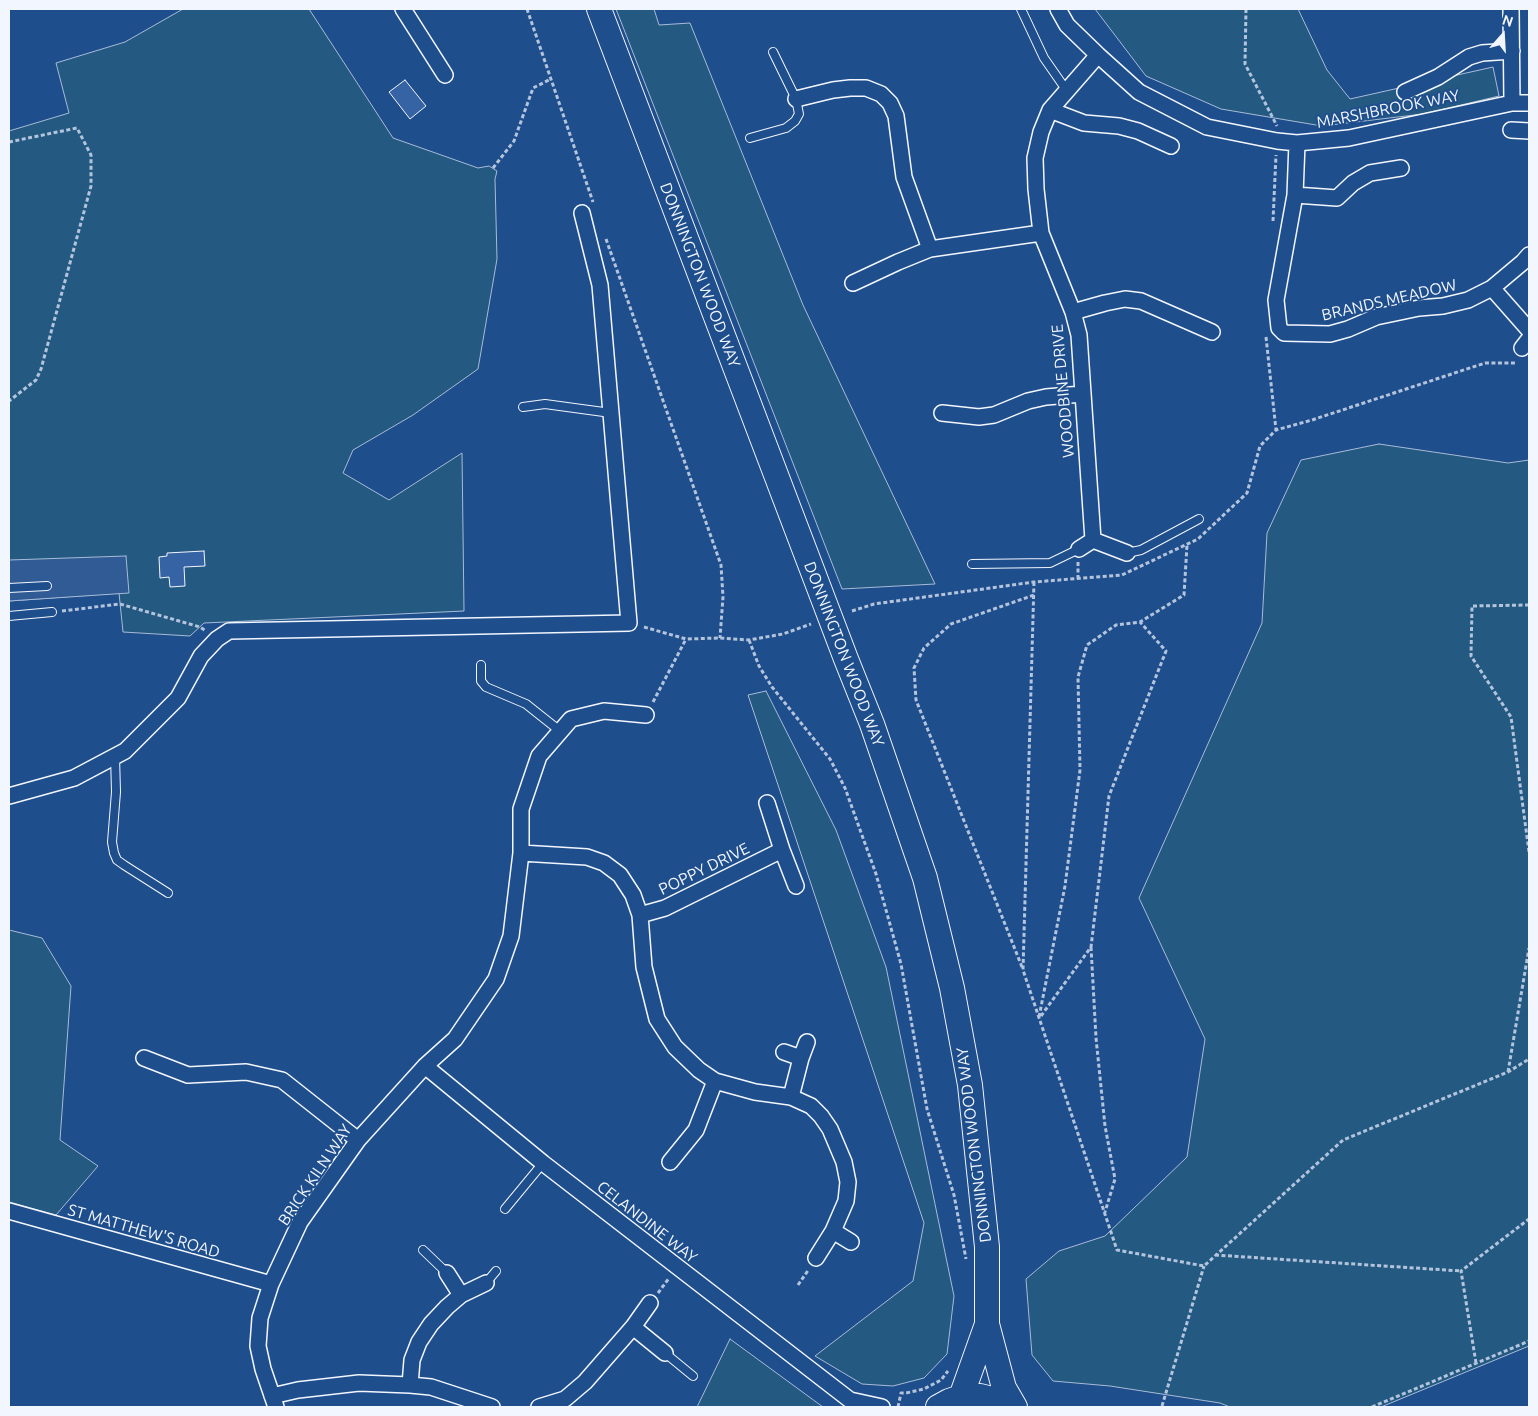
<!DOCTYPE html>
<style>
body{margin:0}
#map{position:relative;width:1538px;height:1416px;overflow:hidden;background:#1f4e8c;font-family:Ubuntu,sans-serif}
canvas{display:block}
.frame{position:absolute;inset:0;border:10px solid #f2f6ff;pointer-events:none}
.north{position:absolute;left:1478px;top:10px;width:50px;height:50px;-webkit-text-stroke:4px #1f4e8c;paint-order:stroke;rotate:19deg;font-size:14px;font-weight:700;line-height:20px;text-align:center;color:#f2f6ff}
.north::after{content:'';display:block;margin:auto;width:18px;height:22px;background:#f2f6ff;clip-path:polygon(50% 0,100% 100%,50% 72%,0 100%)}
</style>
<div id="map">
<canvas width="1538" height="1416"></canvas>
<div class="frame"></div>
<div class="north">N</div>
</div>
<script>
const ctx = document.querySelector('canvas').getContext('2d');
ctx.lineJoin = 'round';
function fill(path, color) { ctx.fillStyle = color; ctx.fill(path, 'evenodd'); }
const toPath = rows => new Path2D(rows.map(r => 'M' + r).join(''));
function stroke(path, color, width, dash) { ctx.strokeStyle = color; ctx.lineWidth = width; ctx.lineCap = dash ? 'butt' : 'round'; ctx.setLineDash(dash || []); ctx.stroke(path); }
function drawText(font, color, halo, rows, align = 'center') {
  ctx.font = font + ' Ubuntu,sans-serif'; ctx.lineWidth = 4; ctx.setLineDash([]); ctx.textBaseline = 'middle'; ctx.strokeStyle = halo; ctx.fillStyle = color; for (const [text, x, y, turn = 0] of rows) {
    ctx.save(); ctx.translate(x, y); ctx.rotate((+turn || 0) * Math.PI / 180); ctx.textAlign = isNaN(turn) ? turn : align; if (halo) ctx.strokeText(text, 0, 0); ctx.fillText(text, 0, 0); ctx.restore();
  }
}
const green = toPath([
 [183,9,309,9,393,138,478,168,489,166,497,171,495,179,497,259,478,369,413,415,353,450,343,473,389,500,462,453,464,611,204,623,190,636,123,632,119,593,9,601,9,131,69,113,56,63,125,42,183,9],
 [616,9,654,9,659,25,690,23,803,305,935,584,842,589,616,9],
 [1095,9,1298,9,1327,70,1350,99,1493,67,1499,96,1423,114,1322,126,1221,109,1146,76,1095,9],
 [1379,444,1508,463,1529,460,1529,1346,1381,1407,1230,1407,1220,1403,1110,1386,1053,1381,1032,1355,1026,1279,1059,1251,1105,1236,1187,1157,1205,1039,1139,898,1262,623,1267,533,1301,460,1379,444],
 [766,691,836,830,886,967,954,1296,947,1354,924,1378,893,1386,862,1384,815,1356,913,1281,924,1223,748,695,766,691],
 [9,930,42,938,71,986,60,1140,98,1166,56,1215,9,1202,9,930],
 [730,1339,823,1407,697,1407,730,1339]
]);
fill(green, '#245a82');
stroke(green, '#a8bbd7', 1);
const parking = toPath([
 [126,556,129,593,9,601,9,560,126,556]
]);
fill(parking, '#305b95');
stroke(parking, '#a8bbd7', 1);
const building = toPath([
 [405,80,426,106,410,119,389,92,405,80],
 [204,551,205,566,184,567,185,586,170,587,169,577,160,578,159,557,167,556,167,553,204,551]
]);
fill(building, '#3563a3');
stroke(building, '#f2f6ff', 1);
const lane = toPath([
 [1021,9,1044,58,1067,91],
 [750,138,786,128,795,121,799,114,796,99,773,52],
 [523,407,545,404,611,413],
 [1127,553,1141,550,1199,519],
 [972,564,1050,563,1079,549],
 [9,588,47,586],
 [9,616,52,612],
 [481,665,481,681,486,687,526,704,560,731],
 [115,756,116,792,112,842,114,853,117,860,124,865,168,893],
 [505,1209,543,1163],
 [423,1250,447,1273],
 [486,1283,496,1271],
 [665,1353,693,1376]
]);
const street = toPath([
 [403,9,445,75],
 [1058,9,1067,25,1098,55,1139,92,1207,127,1277,141,1297,143,1349,138,1512,103,1529,103],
 [1511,9,1512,103],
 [1405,92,1438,77,1469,57,1482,53,1512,51],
 [796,99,833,90,850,88,866,88,881,94,890,103,896,116,904,177,930,249],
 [1050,110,1084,123,1119,126,1138,131,1171,146],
 [1511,130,1529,131],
 [1297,143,1295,195,1276,300,1279,328,1284,333,1330,334,1348,329,1376,317,1419,308,1443,306,1468,300,1492,288,1523,262,1529,255],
 [1295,195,1337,198,1353,183,1370,173,1401,168],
 [853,283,898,262,930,249,1041,233],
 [1492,288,1529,330],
 [1073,312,1105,303,1125,299,1141,301,1212,332],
 [1522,348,1529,339],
 [942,413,979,417,994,415,1028,401,1046,397,1082,394],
 [1093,540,1079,335,1073,312,1041,233,1036,189,1035,158,1041,132,1050,110,1098,55],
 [1079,549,1093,540,1127,553],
 [9,796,74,778,125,751,178,698,201,656,217,639,229,631,629,623,600,285,582,213],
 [782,850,796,886],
 [521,853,587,857,604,863,620,875,633,895,640,915,644,967,657,1019,675,1047,699,1070,715,1081,755,1092,791,1097,811,1106,821,1116,830,1129,844,1162,848,1182,846,1201,833,1231,816,1258],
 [640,915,665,908,782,850,767,803],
 [784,1052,801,1058],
 [144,1058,188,1075,246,1072,282,1080,358,1140],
 [425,1066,543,1163,859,1407],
 [791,1097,801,1058,807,1042],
 [670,1162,696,1130,715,1081],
 [9,1211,271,1284],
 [833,1231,851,1242],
 [447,1273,461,1295],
 [633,1327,665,1353],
 [410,1385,412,1360,419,1342,431,1324,447,1307,461,1295,486,1283],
 [272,1396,298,1390,359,1383,410,1385,431,1387,492,1407],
 [850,1400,882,1407],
 [276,1407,263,1369,258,1346,260,1318,271,1284,300,1222,358,1140,425,1066,455,1039,496,979,511,936,521,853,521,809,539,756,571,719,604,711,646,715],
 [539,1407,565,1399,585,1382,633,1327,650,1303]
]);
const primary = toPath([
 [599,9,846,659,872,724,925,878,952,988,970,1085,987,1247,987,1324,1004,1388,1015,1407],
 [961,1397,987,1324],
 [938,1407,949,1401,961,1397,980,1396,1000,1401,1011,1407]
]);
stroke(lane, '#f2f6ff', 10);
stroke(street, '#f2f6ff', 18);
stroke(primary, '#f2f6ff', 26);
stroke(toPath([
 [527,9,593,202],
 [1246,9,1245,64,1277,126],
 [9,142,77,128,91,155,91,186,41,369,36,380,9,401],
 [493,168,514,141,533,88,551,79],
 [1273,221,1276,155],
 [606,239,721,565,723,597,720,638],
 [1266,337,1276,430],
 [1078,579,1078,562],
 [1034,582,1023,970,1117,1250,1204,1266,1343,1140,1508,1072,1529,1059],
 [1529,605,1472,606,1471,656,1511,717,1529,852],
 [62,611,120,604,200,627,206,631],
 [852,611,874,604,1034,582,1122,575,1198,539,1247,493,1260,446,1276,430,1312,420,1485,363,1516,363],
 [644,627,686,639,720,638,749,640,783,634,811,624],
 [749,640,759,666,772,687,830,759,845,788,876,874,901,964,927,1109,954,1195,966,1259],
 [653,702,686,639],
 [1091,947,1096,1038,1105,1126,1115,1179,1105,1212],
 [1022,967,916,700,914,668,924,648,951,624,1034,595],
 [1041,1016,1091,947,1109,796,1166,651,1140,622],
 [1039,1017,1065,886,1080,770,1078,677,1087,645,1116,625,1140,622,1184,595,1187,545],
 [1508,1072,1529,948],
 [1215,1255,1461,1271],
 [798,1285,809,1269],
 [658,1293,669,1278],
 [1476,1363,1461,1271,1529,1219],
 [1162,1406,1204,1266],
 [898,1407,901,1393,906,1393,924,1389,941,1380,948,1371],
 [1372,1407,1529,1341]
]), '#b3c4dc', 3, [4, 2.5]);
stroke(lane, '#1f4e8c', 8);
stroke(street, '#1f4e8c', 15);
stroke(primary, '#1f4e8c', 24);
drawText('16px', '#f2f6ff', '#1f4e8c', [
 ["MARSHBROOK WAY",1388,109,-11],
 ["DONNINGTON WOOD WAY",700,275,69],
 ["BRANDS MEADOW",1389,300,-13],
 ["WOODBINE DRIVE",1063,391,-95],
 ["DONNINGTON WOOD WAY",844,654,69],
 ["POPPY DRIVE",704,869,-26],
 ["DONNINGTON WOOD WAY",974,1145,-97],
 ["BRICK KILN WAY",315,1175,-56],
 ["CELANDINE WAY",647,1222,38],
 ["ST MATTHEW'S ROAD",144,1231,16]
]);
</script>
